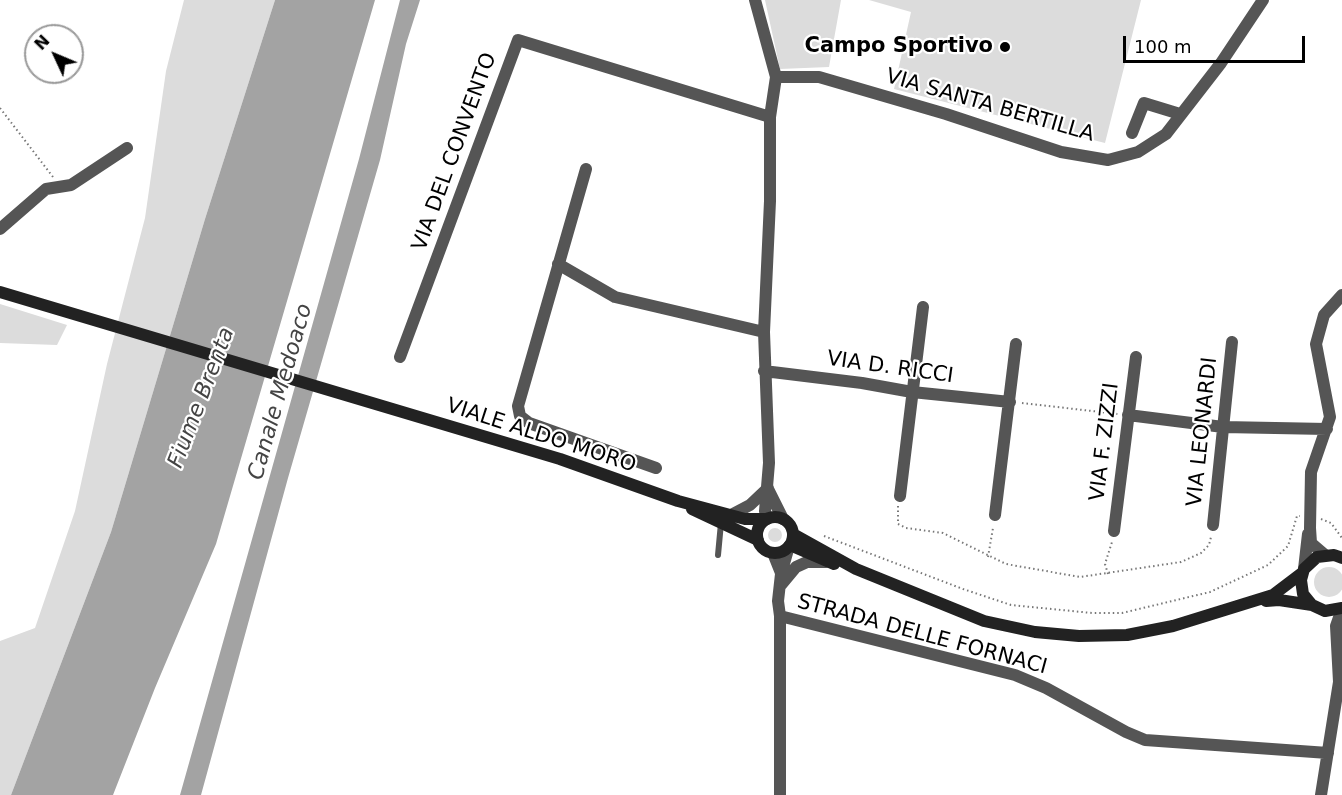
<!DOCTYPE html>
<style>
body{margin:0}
#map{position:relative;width:1342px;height:795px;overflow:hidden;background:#fff;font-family:"DejaVu Sans",sans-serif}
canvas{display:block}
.north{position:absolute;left:24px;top:24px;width:60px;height:60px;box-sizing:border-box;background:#fff;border:2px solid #999;border-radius:50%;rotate:314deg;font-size:16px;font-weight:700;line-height:24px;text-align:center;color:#000}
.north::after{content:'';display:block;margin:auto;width:21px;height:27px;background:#000;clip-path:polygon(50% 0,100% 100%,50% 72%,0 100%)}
.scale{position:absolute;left:1123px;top:36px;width:182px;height:27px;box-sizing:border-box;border:3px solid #000;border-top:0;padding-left:8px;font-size:18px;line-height:21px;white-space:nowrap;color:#000;-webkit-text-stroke:4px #fff;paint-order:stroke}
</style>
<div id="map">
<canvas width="1342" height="795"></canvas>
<div class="north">N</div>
<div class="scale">100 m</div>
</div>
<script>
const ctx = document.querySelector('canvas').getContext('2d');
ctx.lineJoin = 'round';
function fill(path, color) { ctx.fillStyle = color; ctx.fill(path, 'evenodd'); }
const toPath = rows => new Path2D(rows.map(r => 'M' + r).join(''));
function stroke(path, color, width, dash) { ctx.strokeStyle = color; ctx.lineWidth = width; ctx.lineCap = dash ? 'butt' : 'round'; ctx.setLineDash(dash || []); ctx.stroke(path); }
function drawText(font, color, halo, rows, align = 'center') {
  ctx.font = font + ' "DejaVu Sans",sans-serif'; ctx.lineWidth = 4.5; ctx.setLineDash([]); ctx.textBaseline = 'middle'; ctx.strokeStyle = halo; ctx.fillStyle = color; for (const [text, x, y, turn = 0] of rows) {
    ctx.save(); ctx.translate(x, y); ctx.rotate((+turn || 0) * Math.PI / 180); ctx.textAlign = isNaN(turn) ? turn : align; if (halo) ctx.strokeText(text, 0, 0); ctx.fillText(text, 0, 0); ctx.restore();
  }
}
fill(toPath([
 [184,0,275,0,205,219,111,532,11,795,0,795,0,641,35,628,75,511,107,364,145,218,166,71],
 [765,0,841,0,829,67,780,69],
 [869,0,1141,0,1105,143,894,89,911,12],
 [0,304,67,325,57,345,0,343],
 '768 535a7 7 0 1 1 14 0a7 7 0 1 1-14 0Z',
 '1314 582a15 15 0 1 1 30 0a15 15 0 1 1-30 0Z'
]), '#dcdcdc');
fill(toPath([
 [275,0,375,0,216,544,155,688,113,795,11,795,111,532,205,219],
 [400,0,420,0,406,44,380,160,288,478,201,795,180,795,359,159]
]), '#a3a3a3');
stroke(toPath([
 [0,108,53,177],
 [1022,403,1118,414],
 [898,506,898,524,906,528,943,533,1006,564,1080,577,1181,562,1201,553,1209,545,1211,537],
 [1321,519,1331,523,1342,538],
 [824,536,963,589,1011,605,1092,613,1122,613,1210,592,1268,565,1288,546,1297,516,1300,516],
 [988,557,993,528],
 [1108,574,1105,564,1112,542]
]), '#777', 2, [1.5, 3]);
stroke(toPath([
 [718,555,721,523]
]), '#555', 6);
stroke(toPath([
 [755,0,776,77,770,117,770,201,764,332,769,463,765,511,767,519],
 [776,77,819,77,946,114,1061,152,1108,160,1138,152,1166,134,1221,63,1263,0],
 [1132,133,1144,103,1180,114],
 [586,169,518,406,520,416,529,423,656,468],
 [0,229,46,189,71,185,127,148],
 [558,264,615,297,764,332],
 [400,357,518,40,770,117],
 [764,371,862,383,912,392,1010,402],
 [1128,415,1223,427,1327,429],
 [768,489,783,519],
 [900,496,923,307],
 [731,515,750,505,768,488],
 [995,515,1016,344],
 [1213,525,1232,342],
 [1114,531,1136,357],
 [773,553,781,573],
 [1325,555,1311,543,1310,528,1311,472,1330,417,1316,344,1324,315,1342,295],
 [1304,569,1308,534],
 [781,585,796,567,807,562,826,562],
 [780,616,1015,675,1046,688,1126,732,1145,740,1328,753],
 [780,795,780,616,778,601,781,574,789,546],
 [1321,795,1339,682,1336,626,1342,609]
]), '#555', 12);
stroke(toPath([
 [0,292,560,459,678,501,745,519,767,519],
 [692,509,758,540],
 '757 535a18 18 0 1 1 36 0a18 18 0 1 1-36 0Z',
 [793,534,856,569,984,621,1035,632,1079,636,1127,635,1173,626,1273,595,1302,573],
 [790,545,834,564],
 [1342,558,1334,555,1317,557,1304,569,1301,580,1303,594,1312,605,1325,611,1342,608],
 [1266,601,1279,600,1312,605]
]), '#222', 12);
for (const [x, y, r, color] of [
 [1005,47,6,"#000"]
]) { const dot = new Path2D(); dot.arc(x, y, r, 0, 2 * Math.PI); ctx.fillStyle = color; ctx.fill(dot); stroke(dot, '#fff', 2); }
drawText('bold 21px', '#000', '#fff', [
 ["Campo Sportivo",993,47]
], 'right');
drawText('21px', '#000', '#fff', [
 ["VIA SANTA BERTILLA",990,106,16],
 ["VIA DEL CONVENTO",455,152,-70],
 ["VIA D. RICCI",890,368,8],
 ["VIA LEONARDI",1203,432,-84],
 ["VIALE ALDO MORO",541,436,18],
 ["VIA F. ZIZZI",1105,442,-83],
 ["STRADA DELLE FORNACI",922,635,15]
]);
drawText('italic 22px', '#444', '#fff', [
 ["Canale Medoaco",281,392,-74],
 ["Fiume Brenta",202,398,-69]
]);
</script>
